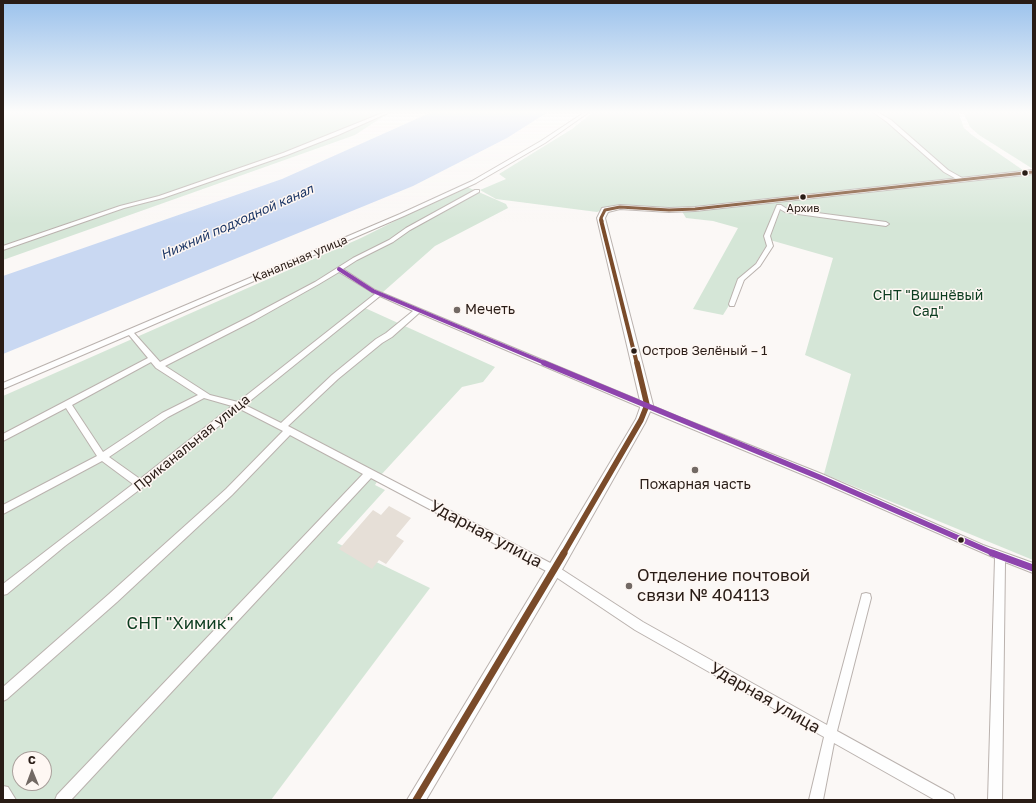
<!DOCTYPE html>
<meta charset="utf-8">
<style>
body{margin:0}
#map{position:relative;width:1036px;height:803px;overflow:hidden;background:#fbf8f6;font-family:"Golos Text",sans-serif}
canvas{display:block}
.frame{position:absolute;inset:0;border:4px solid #291c16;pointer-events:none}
.north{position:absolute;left:12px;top:751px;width:40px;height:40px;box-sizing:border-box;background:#fef7f3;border:1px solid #a99f9b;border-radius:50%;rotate:359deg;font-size:11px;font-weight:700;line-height:16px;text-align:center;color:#291c16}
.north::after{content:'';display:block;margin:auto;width:14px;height:18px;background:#726964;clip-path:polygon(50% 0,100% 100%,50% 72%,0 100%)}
</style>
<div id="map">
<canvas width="1036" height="803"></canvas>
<div class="frame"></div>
<div class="north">С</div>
</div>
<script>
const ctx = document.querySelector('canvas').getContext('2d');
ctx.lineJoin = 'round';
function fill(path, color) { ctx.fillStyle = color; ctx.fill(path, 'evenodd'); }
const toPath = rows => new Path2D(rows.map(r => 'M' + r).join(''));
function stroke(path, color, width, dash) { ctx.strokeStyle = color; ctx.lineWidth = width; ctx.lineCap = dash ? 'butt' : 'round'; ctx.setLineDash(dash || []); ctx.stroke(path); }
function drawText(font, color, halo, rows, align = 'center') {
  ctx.font = font + ' "Golos Text",sans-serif'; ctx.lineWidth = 3; ctx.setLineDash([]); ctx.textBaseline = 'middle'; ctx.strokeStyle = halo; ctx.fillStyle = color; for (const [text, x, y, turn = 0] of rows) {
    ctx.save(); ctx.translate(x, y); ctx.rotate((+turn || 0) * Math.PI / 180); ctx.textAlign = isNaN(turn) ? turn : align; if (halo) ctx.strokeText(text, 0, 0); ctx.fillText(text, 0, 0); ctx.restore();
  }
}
fill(toPath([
 [3,112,390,112,355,135,3,260],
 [593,112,958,112,964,128,972,135,1030,175,1033,175,1033,560,824,474,851,374,805,355,833,258,770,240,723,315,693,309,738,228,713,221,686,218,680,208,623,206,612,207,597,212,496,199,480,190,506,179,499,174,572,129],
 [963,112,1033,112,1033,169,979,135,970,127],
 [465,186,506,204,508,208,435,246,365,308,495,367,483,382,462,387,381,475,375,485,385,490,337,543,430,588,271,800,3,800,3,396,361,238],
 [20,759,44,759,44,783,20,783]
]), '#d5e6d7');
fill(toPath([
 [432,112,548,112,507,138,413,186,3,354,3,276,282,179]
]), '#c9d8f2');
fill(toPath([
 [389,506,411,518,396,536,404,541,386,564,379,560,372,569,339,549,373,510,381,515]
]), '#e6dfd7');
const street = toPath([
 [385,112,390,112,338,135,287,155,163,198,124,208,3,250,3,246,120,206,159,196,283,153,385,112],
 [585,112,589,112,545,143,476,183,404,216,134,333,160,362,251,316,315,282,353,258,389,240,406,228,475,190,479,190,479,192,410,230,393,242,357,260,343,269,375,290,679,417,822,474,983,545,1033,563,1033,573,1005,562,1002,800,988,800,995,558,816,480,673,421,419,313,392,337,382,343,338,379,288,426,558,567,643,622,827,725,861,598,862,594,866,593,870,594,871,598,837,731,953,795,955,800,935,800,834,743,823,800,809,800,824,737,635,630,550,573,371,478,71,800,55,800,57,795,363,474,290,435,232,495,117,602,7,699,3,701,3,687,109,594,226,489,283,431,240,409,143,487,65,546,7,594,3,595,3,584,133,484,102,461,3,514,3,505,97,456,66,408,3,441,3,434,148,358,129,335,3,389,3,383,400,214,472,181,541,141,585,112],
 [339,272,375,294,238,402,210,395,165,366,255,320,319,284,339,272],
 [380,296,413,311,386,333,376,339,332,375,281,423,245,405,380,296],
 [151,362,156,368,198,395,162,413,103,452,72,405,151,362],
 [204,398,232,406,140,479,109,457,168,417,204,398],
 [873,112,877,112,891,120,948,170,964,179,964,181,960,181,944,172,887,122,873,112],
 [777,205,781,205,787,209,886,222,889,224,886,226,798,214,785,212,780,209,770,236,773,246,760,266,744,280,734,306,730,306,729,304,738,279,756,264,767,246,764,236,777,205],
 [3,786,8,787,16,800,3,800,3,786]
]);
const secondary = toPath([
 [1033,170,1033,174,695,211,669,212,620,209,608,212,605,218,653,405,645,423,559,575,426,800,407,800,549,565,636,419,641,405,597,218,602,208,620,205,669,208,695,207,1033,170]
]);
stroke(street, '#bab2ae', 2);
stroke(secondary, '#bab2ae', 2);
fill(street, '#fefefe');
fill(secondary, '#fefefe');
stroke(toPath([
 [602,221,601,218,605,210,620,207,669,210,695,209,1033,172]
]), '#7a4b2a', 3);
stroke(toPath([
 [601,220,637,364]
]), '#7a4b2a', 4);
stroke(toPath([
 [563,554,641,420,647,405,637,363]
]), '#7a4b2a', 5.5);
stroke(toPath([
 [416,800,564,553]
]), '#7a4b2a', 7);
stroke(toPath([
 [339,269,373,291,547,364]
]), '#8e44ad', 4);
stroke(toPath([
 [544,363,819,477,995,554]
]), '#8e44ad', 5.5);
stroke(toPath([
 [992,553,1033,568]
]), '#8e44ad', 7);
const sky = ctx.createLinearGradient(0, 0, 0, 224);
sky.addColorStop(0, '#9bc2ec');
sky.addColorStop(0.5, '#fdfcfb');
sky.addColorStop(1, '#fdfcfb00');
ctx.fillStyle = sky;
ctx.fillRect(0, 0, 1036, 224);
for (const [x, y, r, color] of [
 [1025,173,3.5,"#291c16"],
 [803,197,3.5,"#291c16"],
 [457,310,4,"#726964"],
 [634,351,3.5,"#291c16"],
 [695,470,4,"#726964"],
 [961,540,3.5,"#291c16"],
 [629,586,4,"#726964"]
]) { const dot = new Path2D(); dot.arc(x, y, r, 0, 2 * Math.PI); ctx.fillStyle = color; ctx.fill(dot); stroke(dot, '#fef7f3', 1.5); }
drawText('11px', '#291c16', '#fef7f3', [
 ["Архив",803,209]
]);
drawText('12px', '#291c16', '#fef7f3', [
 ["Канальная улица",300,259,-23]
]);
drawText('italic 13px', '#1a3464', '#fef7f3', [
 ["Нижний подходной канал",237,222,-24]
]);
drawText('13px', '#291c16', '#fef7f3', [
 ["Остров Зелёный – 1",642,351]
], 'left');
drawText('14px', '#0d3d20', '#fef7f3', [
 ["СНТ \"Вишнёвый",928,296],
 ["Сад\"",928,312]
]);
drawText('14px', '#291c16', '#fef7f3', [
 ["Мечеть",465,310],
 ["Пожарная часть",695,485,"center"]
], 'left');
drawText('14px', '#291c16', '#fef7f3', [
 ["Приканальная улица",192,443,-39]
]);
drawText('17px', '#291c16', '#fef7f3', [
 ["Ударная улица",486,534,28],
 ["Ударная улица",765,698,30]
]);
drawText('17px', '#291c16', '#fef7f3', [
 ["Отделение почтовой",637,576],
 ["связи № 404113",637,596]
], 'left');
drawText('17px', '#0d3d20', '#fef7f3', [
 ["СНТ \"Химик\"",180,624]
]);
</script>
